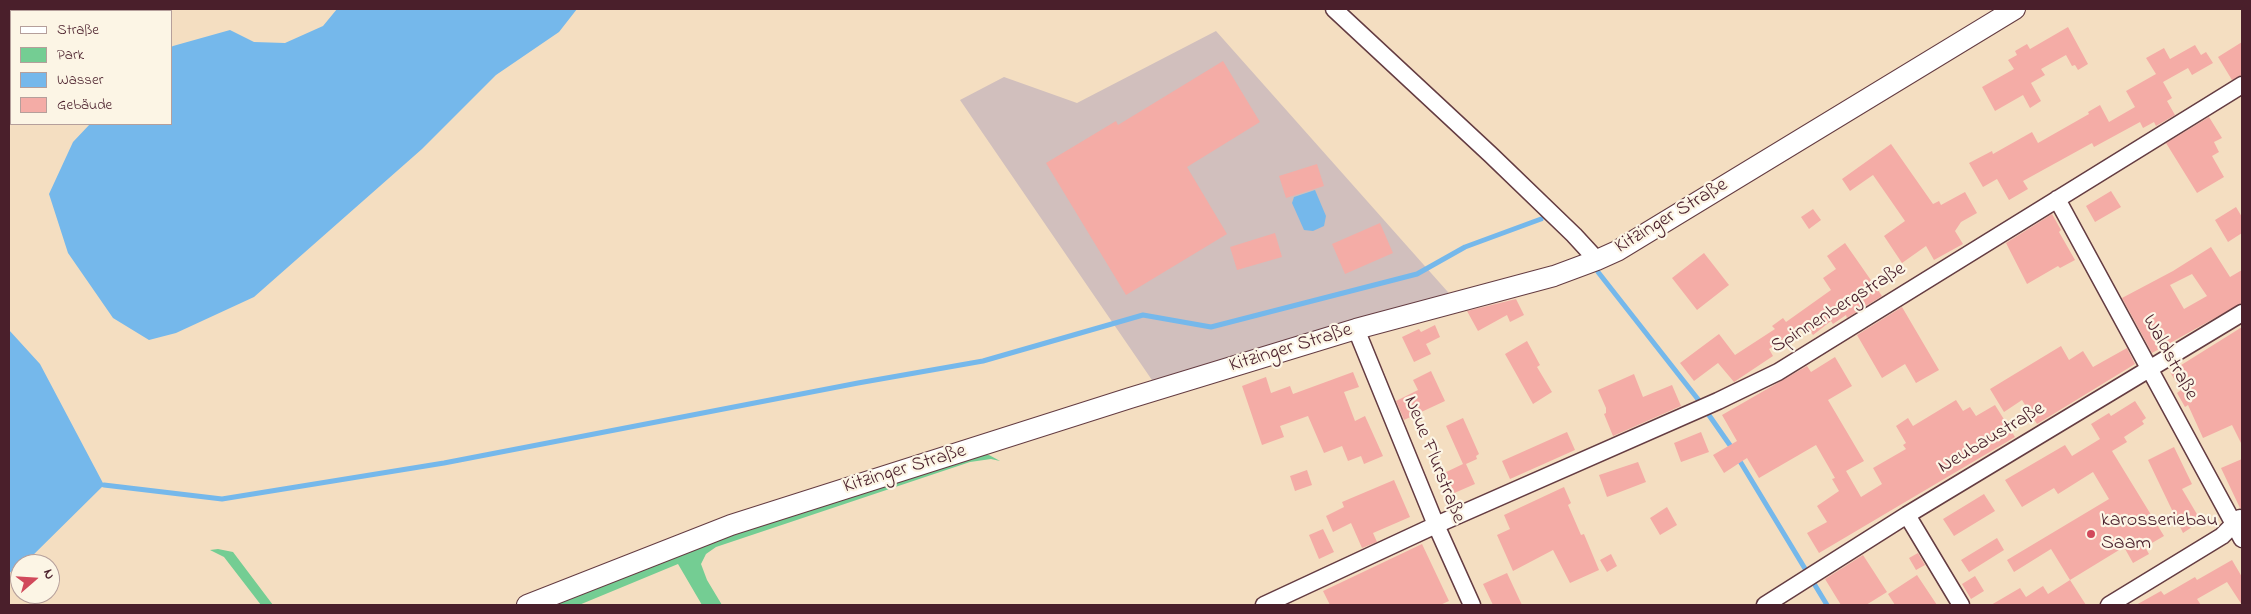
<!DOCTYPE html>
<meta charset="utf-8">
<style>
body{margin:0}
#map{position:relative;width:2251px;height:614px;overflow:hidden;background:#f4dec1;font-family:"Indie Flower",sans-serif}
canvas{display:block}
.frame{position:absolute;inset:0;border:10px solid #4a1f2b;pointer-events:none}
.legend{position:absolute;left:10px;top:10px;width:162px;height:115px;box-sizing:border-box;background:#fcf5e5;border:1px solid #b59f9b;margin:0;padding:6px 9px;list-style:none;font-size:15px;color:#4a1f2b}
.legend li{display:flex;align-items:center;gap:10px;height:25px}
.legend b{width:25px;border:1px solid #b59f9b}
.north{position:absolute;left:10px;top:554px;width:50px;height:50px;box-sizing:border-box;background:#fcf5e5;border:1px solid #b59f9b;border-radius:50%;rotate:71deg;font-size:14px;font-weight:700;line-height:20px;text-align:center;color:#4a1f2b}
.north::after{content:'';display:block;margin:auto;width:18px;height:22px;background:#d1495b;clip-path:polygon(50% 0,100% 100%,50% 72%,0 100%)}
</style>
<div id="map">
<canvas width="2251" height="614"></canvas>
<div class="frame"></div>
<ul class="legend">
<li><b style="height:6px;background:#fff"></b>Straße</li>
<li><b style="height:14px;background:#74cd93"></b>Park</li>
<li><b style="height:14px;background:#75b8eb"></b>Wasser</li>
<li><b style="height:14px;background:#f4aca6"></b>Gebäude</li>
</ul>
<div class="north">N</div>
</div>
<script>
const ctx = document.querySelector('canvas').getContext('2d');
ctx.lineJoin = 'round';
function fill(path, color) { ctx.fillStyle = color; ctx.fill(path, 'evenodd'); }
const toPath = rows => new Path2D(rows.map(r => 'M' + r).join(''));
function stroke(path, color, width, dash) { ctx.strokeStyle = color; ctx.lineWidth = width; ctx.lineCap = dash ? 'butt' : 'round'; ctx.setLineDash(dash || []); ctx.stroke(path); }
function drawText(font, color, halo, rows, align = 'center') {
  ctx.font = font + ' "Indie Flower",sans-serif'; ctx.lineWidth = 4.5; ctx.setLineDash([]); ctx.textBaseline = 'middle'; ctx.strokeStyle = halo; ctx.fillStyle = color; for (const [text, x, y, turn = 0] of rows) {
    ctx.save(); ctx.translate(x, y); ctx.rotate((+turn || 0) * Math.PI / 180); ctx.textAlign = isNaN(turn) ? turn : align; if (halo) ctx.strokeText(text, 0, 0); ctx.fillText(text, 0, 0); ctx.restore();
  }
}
fill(toPath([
 [1216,31,1455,300,1154,383,960,100,1004,77,1077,103]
]), '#d1bfbd');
fill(toPath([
 [977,455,989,455,1000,461,991,459,970,462,716,547,706,554,701,564,707,580,722,605,702,605,678,564,579,605,548,605,724,534],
 [218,549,233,552,273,605,261,605,224,557,210,550]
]), '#74cd93');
fill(toPath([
 [337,9,577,9,559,32,496,75,422,149,254,297,176,333,149,340,113,318,68,253,49,194,73,142,90,124,171,124,171,47,173,46,230,30,254,42,285,43,323,26],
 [1315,190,1326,216,1324,226,1313,231,1304,230,1292,203,1294,197],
 [9,330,40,364,104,485,24,564,20,564,20,567,9,573]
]), '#75b8eb');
stroke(toPath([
 [1598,272,1697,398,1734,451],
 [1738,458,1827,605],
 [104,485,222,499,444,463,858,383,983,361,1143,315,1211,327,1417,274,1465,247,1541,219]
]), '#75b8eb', 5);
fill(toPath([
 [2068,27,2088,64,2078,70,2075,65,2072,66,2066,55,2041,69,2045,75,2031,83,2041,101,2030,108,2023,95,1995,111,1982,87,2014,69,2008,60,2017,55,2015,51,2027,44,2030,49],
 [2242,42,2242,75,2232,80,2218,57],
 [2195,45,2201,55,2206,52,2213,63,2192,75,2188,68,2163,82,2172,98,2167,101,2175,115,2156,126,2154,122,2143,128,2140,122,2094,147,2092,143,2023,181,2028,189,2009,200,1997,179,1983,187,1969,163,1992,151,1993,154,2032,132,2038,143,2089,114,2088,112,2100,105,2109,122,2135,107,2126,91,2156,74,2146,58,2164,48,2170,59],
 [1223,61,1260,122,1187,167,1227,234,1126,295,1046,163,1116,121,1118,125],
 [2209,117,2222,138,2214,142,2219,152,2212,156,2224,177,2197,193,2166,143],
 [1891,144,1933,204,1939,201,1941,205,1965,192,1977,213,1961,222,1955,231,1963,244,1934,260,1926,246,1902,263,1884,236,1905,221,1873,175,1850,191,1842,179],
 [1317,164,1324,186,1286,198,1279,176],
 [2111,191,2121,207,2095,222,2086,206],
 [2236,207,2242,217,2242,233,2228,242,2215,220],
 [1813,209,1821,220,1809,229,1801,217],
 [2052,214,2061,230,2059,232,2075,260,2060,268,2058,266,2027,284,2006,243],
 [1380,223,1393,253,1345,274,1332,244],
 [1275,233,1282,257,1237,270,1230,247],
 [1845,243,1882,296,1847,318,1846,315,1833,324,1831,321,1813,335,1805,324,1769,349,1773,356,1734,382,1718,363,1694,381,1680,363,1719,334,1735,355,1775,329,1772,326,1783,318,1786,322,1831,290,1823,278,1836,269,1827,256],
 [2211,247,2230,277,2242,270,2242,303,2152,353,2122,298,2173,271],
 [2192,274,2207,296,2184,309,2170,285],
 [1704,253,1729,285,1697,310,1672,278],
 [1516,299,1524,315,1510,322,1507,315,1478,331,1467,311],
 [1902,307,1939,370,1916,383,1905,364,1882,378,1857,335],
 [1435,325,1440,337,1426,344,1431,354,1414,362,1402,337,1419,329,1421,332],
 [2242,327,2242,445,2232,425,2203,438,2188,405,2185,407,2177,393,2181,390,2170,372],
 [1527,341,1540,365,1537,367,1552,392,1533,404,1505,354],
 [2061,346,2069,360,2083,351,2093,367,2127,348,2135,364,2037,424,2022,400,2004,412,1990,389],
 [1835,357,1852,386,1828,400,1864,461,1846,471,1861,497,1882,484,1873,468,1906,449,1903,445,1906,443,1896,426,1908,418,1913,426,1956,400,1963,411,1970,407,1976,416,1995,405,2015,437,1819,553,1807,533,1827,522,1817,506,1839,491,1832,479,1835,478,1816,445,1759,478,1747,458,1724,473,1713,455,1737,441,1722,415,1807,366,1811,372],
 [1431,371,1445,401,1404,420,1396,401,1418,390,1413,380],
 [1353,372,1359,387,1344,392,1355,421,1365,416,1383,456,1364,464,1361,456,1348,461,1342,446,1324,453,1308,416,1280,426,1284,437,1262,445,1242,386,1266,377,1271,393,1290,386,1293,394],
 [1634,374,1643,397,1672,385,1681,406,1613,436,1604,414,1606,413,1606,408,1598,390],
 [2135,401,2146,418,2142,421,2144,424,2124,437,2127,442,2112,451,2164,536,2145,547,2149,554,2133,563,2124,547,2070,580,2086,605,1991,605,2020,588,2026,597,2043,586,2048,594,2070,580,2051,549,2014,572,2007,560,2109,499,2093,472,2058,494,2054,488,2022,507,2005,480,2065,445,2072,456,2100,439,2091,424,2109,413,2111,416],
 [1463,418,1479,454,1476,456,1477,459,1466,464,1475,484,1452,494,1442,474,1463,464,1446,426],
 [1567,432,1575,450,1510,479,1502,461],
 [1701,432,1709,452,1681,462,1674,443],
 [2174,447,2192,484,2182,489,2201,521,2183,533,2148,460],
 [2242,459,2242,508,2240,508,2221,468],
 [1638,462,1646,482,1607,497,1599,475],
 [1307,470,1312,485,1295,491,1290,476],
 [1394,480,1410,517,1373,533,1377,542,1362,548,1351,523,1333,532,1326,516,1344,507,1342,502],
 [1564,487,1571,503,1568,505,1581,535,1584,534,1599,570,1570,583,1553,550,1513,571,1497,535,1510,529,1504,515],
 [1984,494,1995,511,1954,536,1943,519],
 [1667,507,1677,525,1660,535,1650,518],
 [1323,529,1334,552,1319,559,1309,535],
 [1997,538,2004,550,1969,572,1961,560],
 [1422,544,1449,601,1440,605,1330,605,1323,591],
 [1918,553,1925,565,1916,570,1909,558],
 [1611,554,1617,566,1607,572,1600,560],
 [1863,555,1887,592,1866,605,1841,605,1825,579],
 [2232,560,2242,577,2242,605,2227,582,2197,599,2201,605,2136,605,2161,591,2164,595,2195,577,2197,580],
 [1507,573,1522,605,1493,605,1483,584],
 [1917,575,1937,605,1895,605,1888,594],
 [1975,576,1984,591,1971,599,1962,584]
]), '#f4aca6');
const minor = toPath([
 [1334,9,1491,155,1574,235,1597,260],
 [2057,199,2242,539],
 [1356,329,1436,525,1472,605],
 [1907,515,1961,605],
 [1264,605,1436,525,1718,401,1778,372,2242,85],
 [1765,605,1907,515,2242,313],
 [2109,605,2222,536,2240,518]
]);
const tertiary = toPath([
 [527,605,731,525,1130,398,1356,329,1554,276,1597,260,1617,251,2015,9]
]);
stroke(minor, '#643c42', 19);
stroke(tertiary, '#643c42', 22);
stroke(minor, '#fff', 16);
stroke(tertiary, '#fff', 20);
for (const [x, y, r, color] of [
 [2091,534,5,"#d1495b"]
]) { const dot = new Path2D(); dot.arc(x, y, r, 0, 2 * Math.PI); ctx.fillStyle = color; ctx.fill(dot); stroke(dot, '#fcf5e5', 2); }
drawText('20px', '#4a1f2b', '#fcf5e5', [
 ["Kitzinger Straße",1672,217,-31],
 ["Spinnenbergstraße",1839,309,-32],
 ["Kitzinger Straße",1291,349,-17],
 ["Waldstraße",2169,358,61],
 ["Neubaustraße",1992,439,-31],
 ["Neue Flurstraße",1433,460,68],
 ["Kitzinger Straße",905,470,-17]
]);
drawText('20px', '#4a1f2b', '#fcf5e5', [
 ["karosseriebau",2101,522],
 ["Saam",2101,545]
], 'left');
</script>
